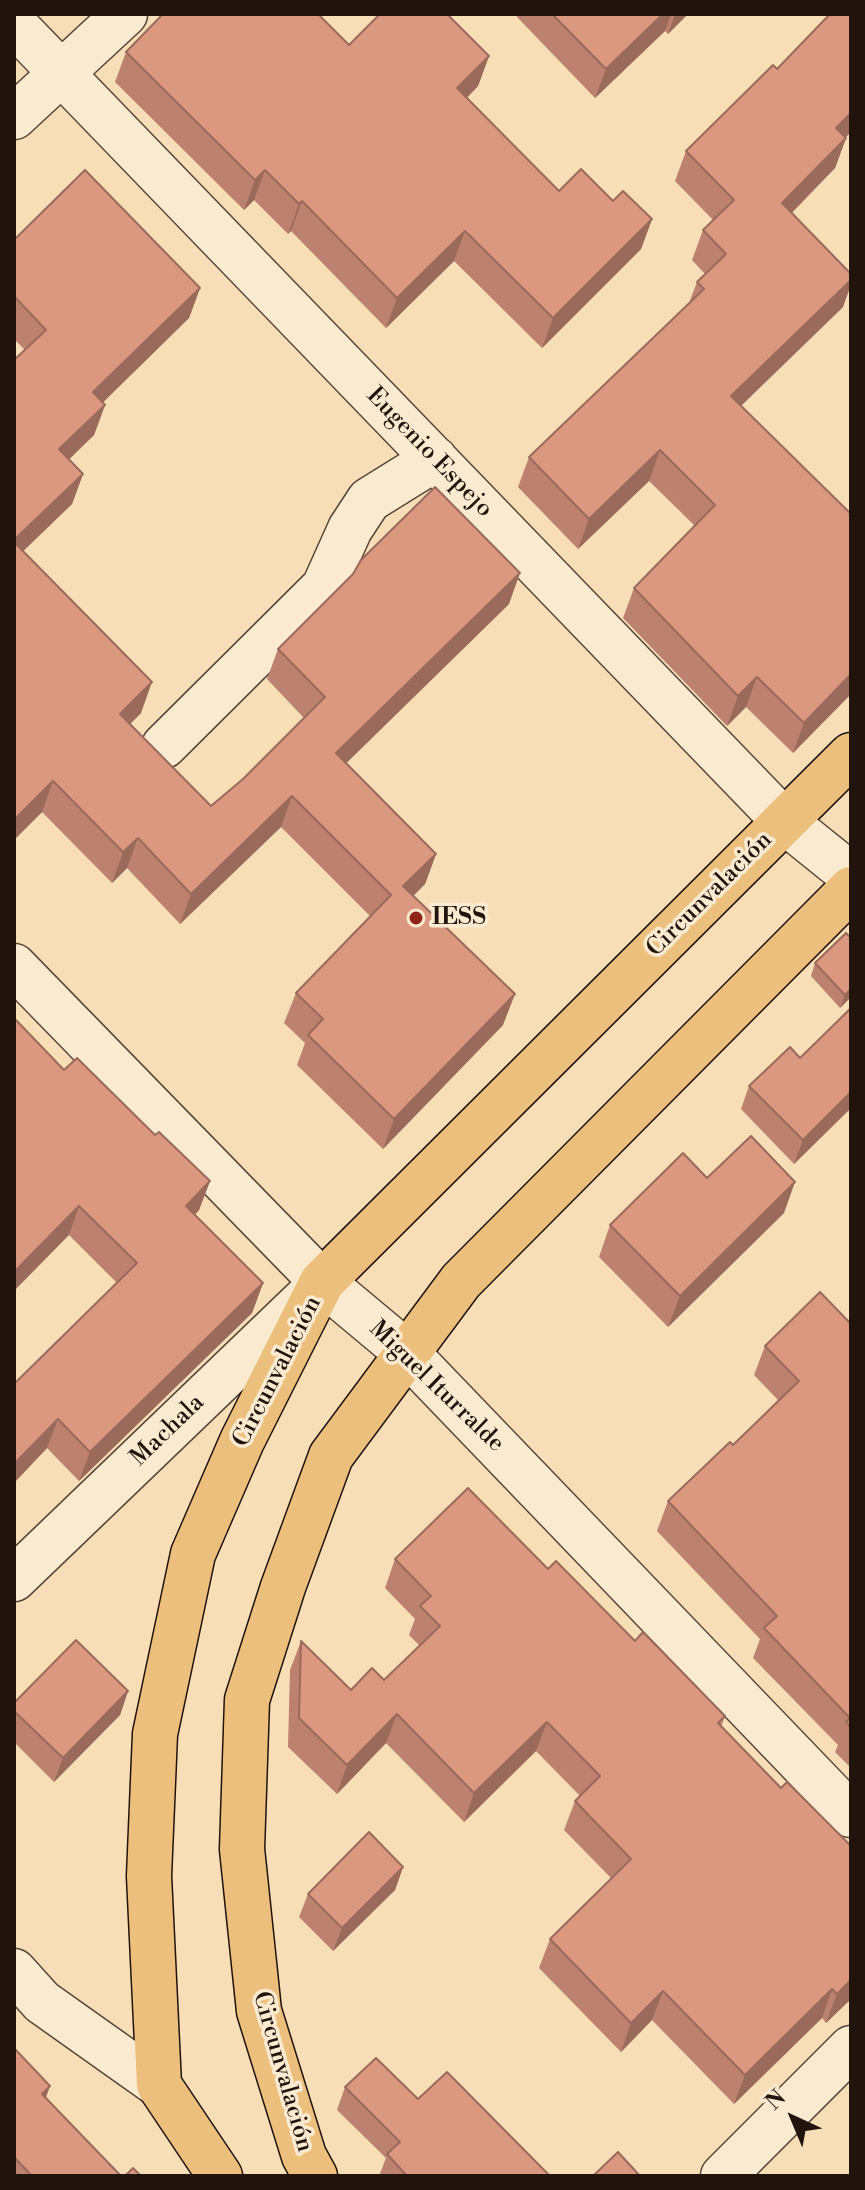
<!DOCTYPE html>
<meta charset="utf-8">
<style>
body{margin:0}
#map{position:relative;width:865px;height:2190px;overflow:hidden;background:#f7deb7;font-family:"Libre Bodoni",serif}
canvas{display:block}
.frame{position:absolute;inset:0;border:16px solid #21140d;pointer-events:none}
.north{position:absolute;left:753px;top:2078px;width:80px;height:80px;-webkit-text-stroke:6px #faead0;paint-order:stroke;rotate:316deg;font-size:22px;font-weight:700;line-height:32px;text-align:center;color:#21140d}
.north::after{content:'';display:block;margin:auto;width:28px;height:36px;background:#21140d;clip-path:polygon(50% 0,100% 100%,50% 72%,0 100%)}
</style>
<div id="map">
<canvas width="865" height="2190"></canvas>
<div class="frame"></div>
<div class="north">N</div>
</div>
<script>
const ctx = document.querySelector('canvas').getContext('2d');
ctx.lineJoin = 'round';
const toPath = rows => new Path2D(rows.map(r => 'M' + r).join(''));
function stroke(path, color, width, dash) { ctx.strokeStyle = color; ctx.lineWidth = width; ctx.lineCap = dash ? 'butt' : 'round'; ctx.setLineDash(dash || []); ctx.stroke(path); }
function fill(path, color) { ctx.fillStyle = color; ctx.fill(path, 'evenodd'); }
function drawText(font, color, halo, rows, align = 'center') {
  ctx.font = font + ' "Libre Bodoni",serif'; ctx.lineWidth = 7; ctx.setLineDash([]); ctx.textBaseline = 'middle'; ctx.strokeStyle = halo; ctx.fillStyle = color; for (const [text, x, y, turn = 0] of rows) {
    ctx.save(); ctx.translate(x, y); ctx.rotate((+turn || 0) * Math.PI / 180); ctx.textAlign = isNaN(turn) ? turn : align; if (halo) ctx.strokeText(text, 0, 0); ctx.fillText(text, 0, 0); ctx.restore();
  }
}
const minor = toPath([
 [14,24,784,821,851,875],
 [14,117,125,14],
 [164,746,324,587,350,529,369,500,435,459],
 [14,966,322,1282,407,1353,851,1815],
 [14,1579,318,1287],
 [14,1971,42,2002,159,2085],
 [723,2176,851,2048]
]);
const major = toPath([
 [220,2176,159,2085,149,1876,155,1734,193,1554,242,1441,322,1282,851,755],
 [315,2176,304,2156,259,2011,242,1849,247,1700,283,1587,331,1456,461,1281,851,889]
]);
stroke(minor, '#564638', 47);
stroke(major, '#21140d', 47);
stroke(minor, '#faead0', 44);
stroke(major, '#ecbf7c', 44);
fill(toPath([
 [518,14,688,14,668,34,665,31,595,98,517,17],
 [851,14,851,132,845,137,846,138,835,168,792,213,843,307,741,406,851,514,851,696,850,695,793,753,746,707,727,726,623,618,634,588,695,526,649,481,578,549,518,487,529,457,689,303,697,282,705,274,692,260,703,230,713,220,675,181,686,151,777,69],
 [349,45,489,56,478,86,467,98,559,191,613,201,652,219,641,249,542,348,454,261,386,328,291,231,288,234,254,200,244,210,115,82,126,52],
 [14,240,200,288,189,318,103,402,105,405,94,435,69,459,83,474,72,504,23,551,141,713,130,724,211,806,243,779,304,718,267,679,278,649,509,604,346,763,436,854,425,884,413,896,503,1025,383,1149,297,1065,305,1043,284,1023,296,993,370,916,281,827,180,924,127,868,112,883,42,812,14,840,25,350,14,339],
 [815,963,851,997,840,1008,811,976],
 [800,1058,851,1108,794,1164,741,1109,749,1086],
 [64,1070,155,1135,210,1181,199,1210,195,1215,263,1283,252,1313,79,1481,47,1448,14,1483,117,1283,69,1235],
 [707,1178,784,1213,668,1327,599,1257,610,1225],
 [851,1324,851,1768,835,1752,838,1745,753,1658,760,1639,657,1531,668,1501,733,1445,778,1400,754,1375,765,1346],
 [395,1559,548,1569,725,1716,721,1727,851,1999,826,2023,822,2018,734,2104,652,2020,621,2052,539,1968,550,1939,611,1878,564,1830,575,1801,580,1796,536,1751,464,1822,386,1743,337,1794,288,1747,290,1670,301,1641,351,1690,384,1680,420,1646,409,1635,415,1619,385,1588],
 [128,1691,120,1715,54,1782,14,1742,14,1703],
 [403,1867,395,1890,333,1951,299,1917,308,1894],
 [14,2048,46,2099,121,2176,14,2176],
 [345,2087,418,2099,550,2176,379,2176,386,2158,337,2110]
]), '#bd826f');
fill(toPath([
 [663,14,671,14,665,31,595,98,606,69],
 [675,14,688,14,668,34],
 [489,56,478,86,446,118,457,88],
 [851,113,851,132,825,158,836,128],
 [846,138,835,168,771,233,782,203],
 [265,170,254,200,244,210,255,180],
 [302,201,291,231,288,234,299,204],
 [652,219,641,249,542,348,553,318],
 [465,231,454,261,386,328,397,298],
 [851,280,851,285,843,307,720,426,731,396],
 [200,288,189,318,82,423,93,392],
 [105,405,94,435,48,480,59,449],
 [660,450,649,481,578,549,589,519],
 [83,474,72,504,14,560,14,540],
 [520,573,509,604,325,784,336,753],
 [851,674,851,691,850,695,793,753,804,723],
 [757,677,746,707,727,726,738,696],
 [152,682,141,713,109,745,120,714],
 [53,781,42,812,14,840,14,820],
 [292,796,281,827,180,924,191,894],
 [138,838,127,868,112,883,123,852],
 [436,854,425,884,392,917,403,886],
 [851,989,851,997,840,1008,845,995],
 [515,994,503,1025,383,1149,394,1119],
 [851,1092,851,1108,794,1164,803,1140],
 [210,1181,199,1210,175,1235,186,1206],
 [795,1182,784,1213,668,1327,680,1296],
 [79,1206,69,1235,14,1291,14,1272],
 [263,1283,252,1313,79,1481,90,1452],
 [58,1419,47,1448,14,1483,14,1464],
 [128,1691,120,1715,54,1782,63,1758],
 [397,1714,386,1743,337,1794,347,1765],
 [547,1722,536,1751,464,1822,474,1793],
 [403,1867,395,1890,333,1951,342,1928],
 [851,1980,851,1999,826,2023,837,1994],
 [832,1989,822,2018,734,2104,745,2075],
 [663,1991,652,2020,621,2052,631,2023],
 [50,2086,40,2115,42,2094]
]), '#9a6a5a');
const building = toPath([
 [163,14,318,14,349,45,380,14,447,14,489,56,457,88,559,191,581,169,613,201,623,191,652,219,553,318,465,231,397,298,302,201,299,204,265,170,255,180,126,52,163,14],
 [552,14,663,14,606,69,552,14],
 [830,14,851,14,851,113,836,128,846,138,782,203,851,274,851,280,731,396,851,514,851,674,804,723,757,677,738,696,634,588,715,505,660,450,589,519,529,457,704,289,697,282,726,254,703,230,734,200,686,151,773,65,777,69,830,14],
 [85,170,200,288,93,392,105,405,59,449,83,474,14,540,14,360,46,330,14,296,14,240,85,170],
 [435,487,520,573,336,753,436,854,403,886,515,994,394,1119,308,1035,323,1019,296,993,391,895,292,796,191,894,138,838,123,852,53,781,14,820,14,542,152,682,120,714,211,806,243,779,325,697,278,649,353,574,361,560,435,487],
 [846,933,851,938,851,989,845,995,815,963,846,933],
 [851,1008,851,1092,803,1140,749,1086,790,1047,800,1058,851,1008],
 [14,1018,64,1070,77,1058,155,1135,159,1132,210,1181,186,1206,263,1283,90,1452,58,1419,14,1464,14,1384,137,1263,79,1206,14,1272,14,1018],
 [751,1136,795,1182,680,1296,610,1225,683,1153,707,1178,751,1136],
 [820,1292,851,1324,851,1727,846,1722,850,1718,764,1628,777,1616,668,1501,730,1442,733,1445,799,1381,765,1346,820,1292],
 [468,1488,548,1569,556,1561,635,1641,643,1632,725,1716,718,1723,781,1788,787,1782,851,1846,851,1980,837,1994,832,1989,745,2075,663,1991,631,2023,550,1939,631,1859,575,1801,600,1776,547,1722,474,1793,397,1714,347,1765,299,1718,301,1641,351,1690,372,1668,384,1680,440,1626,420,1606,431,1596,395,1559,468,1488],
 [76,1640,128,1691,63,1758,14,1711,14,1703,76,1640],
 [369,1832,403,1867,342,1928,308,1894,369,1832],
 [14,2048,50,2086,42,2094,121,2176,32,2176,14,2157,14,2048],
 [376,2058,418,2099,447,2072,550,2176,407,2176,387,2154,400,2142,345,2087,376,2058],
 [618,2152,640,2176,593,2176,618,2152],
 [133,2168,141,2176,125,2176,133,2168]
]);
fill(building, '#dc9781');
stroke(building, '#9a6a5a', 2);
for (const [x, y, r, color] of [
 [416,918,8,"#8f2418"]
]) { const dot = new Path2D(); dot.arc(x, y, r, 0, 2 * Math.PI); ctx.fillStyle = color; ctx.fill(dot); stroke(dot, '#faead0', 3); }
drawText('24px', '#21140d', '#faead0', [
 ["Eugenio Espejo",429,453,46],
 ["Circunvalación",710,895,-45],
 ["Circunvalación",278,1372,-63],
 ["Miguel Iturralde",436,1387,44],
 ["Machala",168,1431,-44],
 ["Circunvalación",282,2072,74]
]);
drawText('bold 24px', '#21140d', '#faead0', [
 ["IESS",432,918]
], 'left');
</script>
